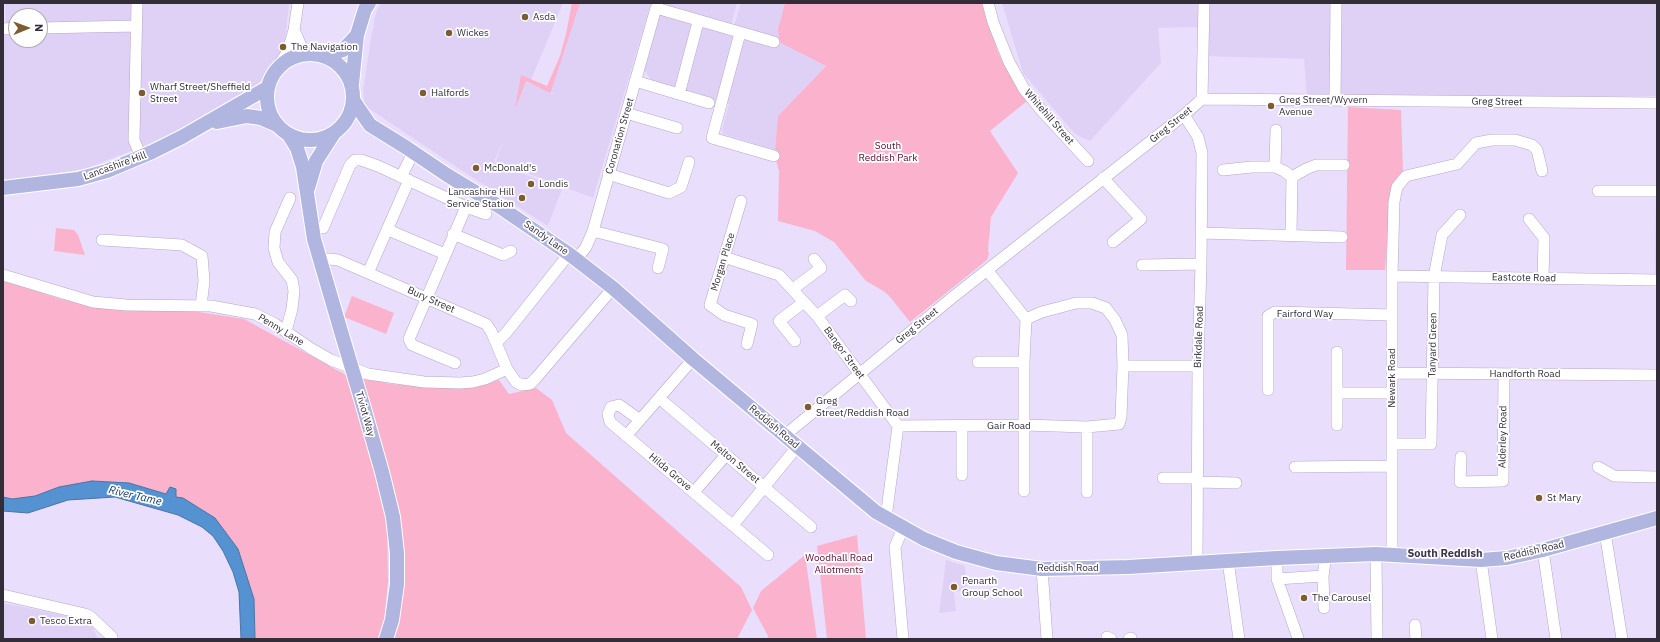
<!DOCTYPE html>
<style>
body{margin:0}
#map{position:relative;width:1660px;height:642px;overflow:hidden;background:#eadefd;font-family:"IBM Plex Sans",sans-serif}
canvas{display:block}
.frame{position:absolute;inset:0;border:4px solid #322d39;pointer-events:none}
.north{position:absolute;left:8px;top:8px;width:40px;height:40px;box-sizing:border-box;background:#fff;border:1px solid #adabb0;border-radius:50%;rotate:89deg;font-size:11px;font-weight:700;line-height:16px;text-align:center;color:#322d39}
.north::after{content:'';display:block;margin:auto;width:14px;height:18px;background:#7b5d31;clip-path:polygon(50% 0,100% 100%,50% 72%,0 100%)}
</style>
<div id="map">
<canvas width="1660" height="642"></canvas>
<div class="frame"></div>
<div class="north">N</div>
</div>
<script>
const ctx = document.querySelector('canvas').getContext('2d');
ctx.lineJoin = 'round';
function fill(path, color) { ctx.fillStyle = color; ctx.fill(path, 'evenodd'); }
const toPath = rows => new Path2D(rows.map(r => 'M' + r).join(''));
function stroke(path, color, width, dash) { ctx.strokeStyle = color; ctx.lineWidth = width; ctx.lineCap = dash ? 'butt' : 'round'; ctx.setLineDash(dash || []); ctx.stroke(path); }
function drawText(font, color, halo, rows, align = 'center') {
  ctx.font = font + ' "IBM Plex Sans",sans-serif'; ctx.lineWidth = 3.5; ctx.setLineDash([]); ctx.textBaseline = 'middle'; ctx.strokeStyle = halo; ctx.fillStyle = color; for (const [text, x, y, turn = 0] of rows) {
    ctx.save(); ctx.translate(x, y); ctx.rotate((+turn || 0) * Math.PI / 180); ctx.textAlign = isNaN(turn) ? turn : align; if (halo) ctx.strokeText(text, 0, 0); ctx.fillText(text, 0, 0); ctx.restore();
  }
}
fill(toPath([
 [5,3,289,3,285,41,281,58,257,85,237,99,169,136,85,169,8,180,3,178,3,35,6,34],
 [16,16,40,16,40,40,16,40],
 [381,3,563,3,531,80,521,76,526,81,555,95,568,104,551,92,580,3,651,3,593,198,496,161,503,140,494,162,562,189,548,226,461,170,365,106,363,91,371,38,376,13],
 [659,3,737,3,731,25],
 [741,3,785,3,778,29,779,42,826,66,778,116,775,150,723,134,722,130,729,104,685,92,652,81,643,69,659,12,731,36],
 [1002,3,1656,3,1657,96,1411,97,1307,96,1304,59,1204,56,1200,27,1158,28,1161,63,1090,141,1075,134,1023,73],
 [1657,109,1657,274,1655,274],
 [946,560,965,566,967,586,964,588,965,590,954,592,956,611,939,613],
 [3,603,67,616,92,625,98,639,3,639]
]), '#dfd1f5');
fill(toPath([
 [572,3,580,3,551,92,550,93,526,81,515,109,521,75,547,86,560,56,566,34],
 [785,3,984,3,997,50,1003,63,1027,101,990,131,1018,173,991,217,988,250,989,254,987,260,910,322,891,298,885,292,866,281,834,242,815,231,778,221,779,171,776,160,775,150,778,116,826,66,779,42,778,29],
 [1348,107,1401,110,1403,171,1391,189,1385,270,1346,270],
 [56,228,74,230,78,235,85,255,54,251],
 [3,280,60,299,99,307,192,311,244,319,346,375,369,450,387,522,388,581,384,623,380,639,255,639,254,599,238,549,176,497,176,489,166,494,154,490,59,487,35,496,12,499,3,497],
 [352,296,394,313,386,334,344,317],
 [359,377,391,384,461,389,499,380,509,394,536,388,552,400,566,433,741,587,752,610,737,639,392,639,402,575],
 [857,535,866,639,827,639,817,546],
 [805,555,817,639,767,639,768,636,753,608,761,591]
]), '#fbb2cc');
const water = toPath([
 [92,481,129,483,166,494,170,487,176,489,176,497,183,498,215,518,238,549,254,599,255,639,241,639,239,592,233,572,223,551,213,536,202,527,178,515,115,497,68,500,28,513,3,511,3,497,12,499,35,496,59,487,92,481]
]);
fill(water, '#5492d1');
stroke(water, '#4a74a3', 1);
const minor = toPath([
 [137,3,134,140,141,157],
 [988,3,993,22,1009,62,1024,89,1041,110,1088,161],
 [40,28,136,26],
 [3,29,16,28],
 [294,30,302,48,309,53],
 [740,33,712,138,774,156],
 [279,65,288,51,294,30,298,3],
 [635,81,709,103],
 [679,94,698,22],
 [1202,99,1204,3],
 [1335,100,1336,3],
 [626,113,677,128],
 [1184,115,1198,137,1202,153,1201,264,1198,366,1197,563],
 [1275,167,1276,130],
 [1223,170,1252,167,1275,167,1284,171,1292,177,1291,235],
 [608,174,669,193,681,187,689,162],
 [401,177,413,153],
 [1292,177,1306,169,1316,165,1344,165],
 [1103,178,1141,219,1113,242],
 [1598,191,1657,191],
 [741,201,710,305,724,315,752,324,747,344],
 [1529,219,1544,238,1543,278],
 [323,228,350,165,355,160,361,160,378,166,466,207,486,214],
 [388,230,445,254],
 [593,231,663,249,658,268],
 [1201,233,1342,237],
 [453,234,503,255,511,251],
 [102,240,182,245,202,256,204,281,201,306],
 [724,257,779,275,817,316,898,426,886,518],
 [329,259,338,260,486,324,491,331,507,369,516,382,522,385,530,384,536,378,613,288],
 [576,260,586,247,593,231,656,8,774,42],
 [1142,265,1201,264],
 [987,270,1026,319,1024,362,1024,491],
 [368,273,409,180],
 [3,275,93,302,126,305,211,306,255,314,275,324,310,348,331,360,368,374,424,382,460,383,473,382,485,379,507,369],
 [1392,276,1657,280],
 [793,289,821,268,814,259],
 [817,316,845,295,851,301],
 [286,331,292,309,294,291,292,280,278,262,274,248,275,232,290,198],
 [795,341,779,321,804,302],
 [496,343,506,333,569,254],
 [978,362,1024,362],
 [455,363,412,345,409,339,466,207],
 [1123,366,1198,366],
 [1392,373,1657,375],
 [1268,390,1268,316,1275,312,1392,315],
 [1338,393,1392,393],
 [659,398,811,527],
 [640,420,619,405,611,407,608,414,610,422,768,555],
 [1337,425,1337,352],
 [898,426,1024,425,1087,427,1119,424,1121,417,1123,366,1122,335,1115,320,1106,308,1092,303,1076,303,1042,312,1026,319],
 [626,436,693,359],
 [784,436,953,297,1184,115,1202,99,1657,103],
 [1392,444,1431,444,1434,277,1442,235,1460,215],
 [1461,457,1460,482,1503,481,1504,375],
 [1295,467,1391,466],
 [1598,467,1614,476,1657,477],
 [962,475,962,426],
 [1163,478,1197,478],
 [1197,482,1236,483],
 [694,492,726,455],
 [1087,492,1087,427],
 [733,525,797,447],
 [903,528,895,547,903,639],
 [1605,532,1622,639],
 [1543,550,1556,639],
 [1376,554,1377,639],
 [1392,554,1392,276,1394,202,1397,187,1406,176,1457,164,1476,143,1492,140,1515,140,1532,145,1537,150,1542,171],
 [1277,558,1277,579,1298,638],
 [1481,560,1492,639],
 [1228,561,1239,639],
 [1042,569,1047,639],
 [1277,579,1323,576],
 [3,595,85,614,91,617,112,637,110,639],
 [1324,608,1323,576,1326,555],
 [1415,625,1416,639],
 [1107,637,1111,639],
 [1129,639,1131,638]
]);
const major = toPath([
 '267 97a43 43 0 1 1 86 0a43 43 0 1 1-86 0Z',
 [319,54,333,53,343,50,357,35],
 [352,84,357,35,365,9,369,3],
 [353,100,370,125,407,148,447,175,500,207,569,254,613,288,693,359,876,512,924,539,956,552,996,563,1042,569,1128,567,1277,558,1376,554,1481,560,1507,558,1543,550,1657,518],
 [217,122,247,116,261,118,277,125],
 [289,135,297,148,303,167,314,239,342,335],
 [3,188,78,179,107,171,152,152,182,137,267,88],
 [308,188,316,161,334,133],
 [362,402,382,472,393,517,397,553,397,584,392,620,386,639]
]);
stroke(minor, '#b4a8c5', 12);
stroke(major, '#fff', 16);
stroke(minor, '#fff', 11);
stroke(major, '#b1b6e0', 14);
const majorBridge = toPath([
 [342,335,362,402]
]);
stroke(majorBridge, '#fff', 16, []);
stroke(majorBridge, '#b1b6e0', 14);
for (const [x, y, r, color] of [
 [525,17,4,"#7b5d31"],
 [449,33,4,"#7b5d31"],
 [283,47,4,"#7b5d31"],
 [142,93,4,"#7b5d31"],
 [423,93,4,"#7b5d31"],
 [1271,106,4,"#7b5d31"],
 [476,168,4,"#7b5d31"],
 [531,184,4,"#7b5d31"],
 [522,198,4,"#7b5d31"],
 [808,407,4,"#7b5d31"],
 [1539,498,4,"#7b5d31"],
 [954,587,4,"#7b5d31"],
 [1304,598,4,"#7b5d31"],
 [32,621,4,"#7b5d31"]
]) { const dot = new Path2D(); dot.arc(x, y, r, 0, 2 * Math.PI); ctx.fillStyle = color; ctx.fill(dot); stroke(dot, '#fff', 1.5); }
drawText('10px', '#322d39', '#fff', [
 ["Asda",533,17],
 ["Wickes",457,33],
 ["The Navigation",291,47],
 ["Wharf Street/Sheffield",150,87],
 ["Street",150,99],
 ["Halfords",431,93],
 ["Greg Street/Wyvern",1279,100],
 ["Avenue",1279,112],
 ["McDonald's",484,168],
 ["Londis",539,184],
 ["Lancashire Hill",514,192,"right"],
 ["Service Station",514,204,"right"],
 ["Greg",816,401],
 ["Street/Reddish Road",816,413],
 ["St Mary",1547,498],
 ["Penarth",962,581],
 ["Group School",962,593],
 ["The Carousel",1312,598],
 ["Tesco Extra",40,621]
], 'left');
drawText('10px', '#322d39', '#fff', [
 ["Greg Street",1497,102,1],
 ["Whitehill Street",1049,117,49],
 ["Greg Street",1171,125,-39],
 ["Coronation Street",620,136,-74],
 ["Lancashire Hill",115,166,-20],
 ["Sandy Lane",546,238,35],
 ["Morgan Place",723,262,-73],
 ["Eastcote Road",1524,278,1],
 ["Bury Street",431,300,24],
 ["Fairford Way",1305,314],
 ["Greg Street",917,326,-39],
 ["Penny Lane",281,330,31],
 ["Birkdale Road",1199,337,-88],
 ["Tanyard Green",1433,345,-89],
 ["Bangor Street",844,353,54],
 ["Handforth Road",1525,374],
 ["Newark Road",1392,378,-90],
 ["Tiviot Way",365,414,74],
 ["Gair Road",1009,426],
 ["Reddish Road",774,427,40],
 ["Alderley Road",1503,437,-89],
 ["Melton Street",735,462,40],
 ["Hilda Grove",670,472,40],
 ["Reddish Road",1534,551,-13],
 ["Reddish Road",1068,568]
]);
drawText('10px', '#5a0a32', '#fff', [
 ["South",888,146],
 ["Reddish Park",888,158],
 ["Woodhall Road",839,558],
 ["Allotments",839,570]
]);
drawText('italic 11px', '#0d3a64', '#fff', [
 ["River Tame",135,496,13]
]);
drawText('bold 11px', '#3e344c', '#fff', [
 ["South Reddish",1445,554]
]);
</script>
